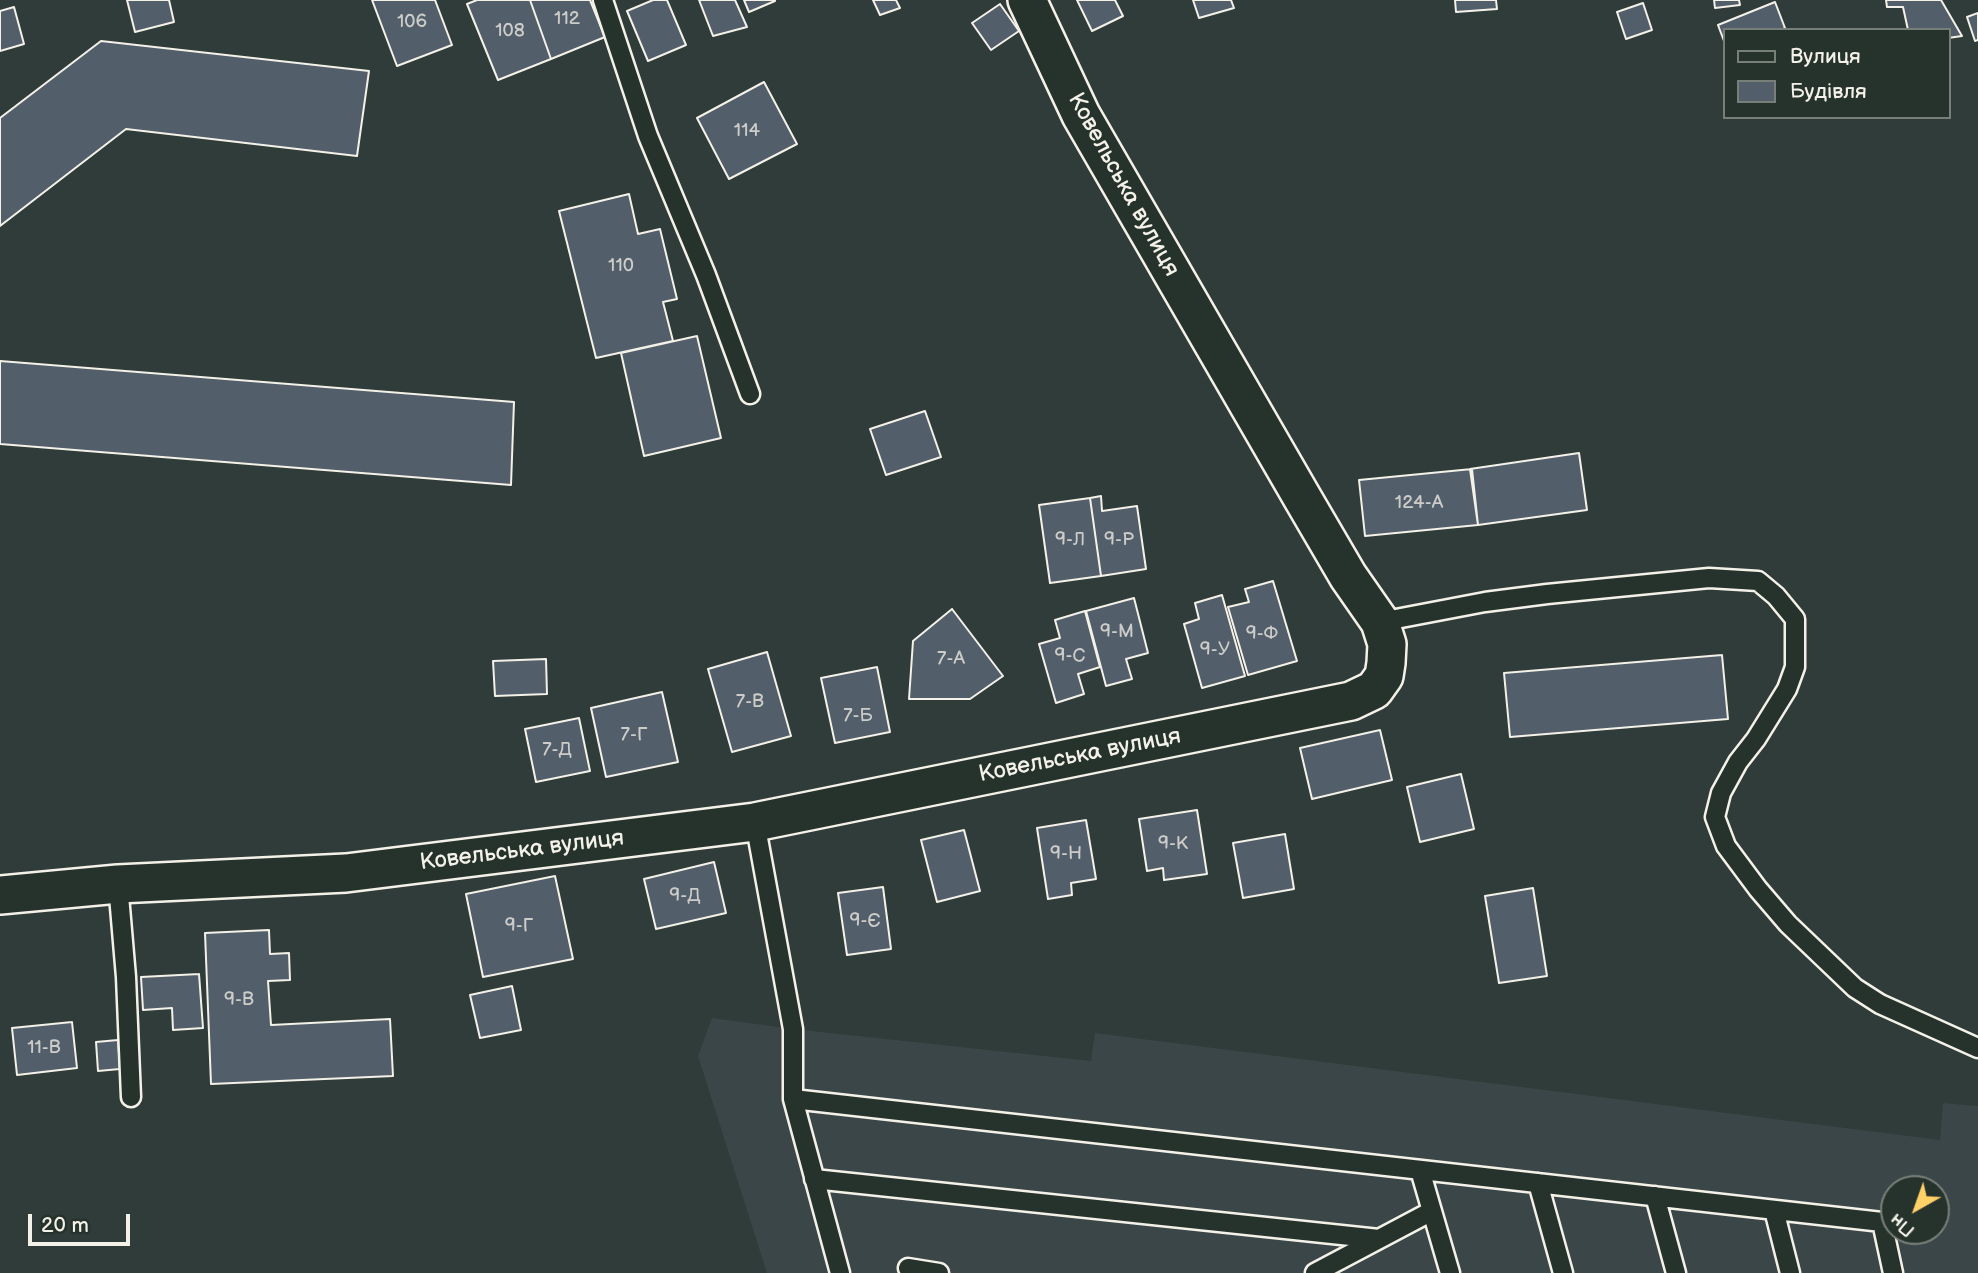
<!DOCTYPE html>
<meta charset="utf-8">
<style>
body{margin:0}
#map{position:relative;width:1978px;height:1273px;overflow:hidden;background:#2f3c39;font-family:"Balsamiq Sans",sans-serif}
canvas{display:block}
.legend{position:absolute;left:1723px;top:28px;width:228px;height:91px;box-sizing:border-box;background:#26332d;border:2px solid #787f78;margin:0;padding:9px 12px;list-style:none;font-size:21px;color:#f4f1e8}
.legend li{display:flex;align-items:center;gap:14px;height:35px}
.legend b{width:35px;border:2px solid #787f78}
.north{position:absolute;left:1880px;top:1175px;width:70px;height:70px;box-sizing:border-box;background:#26332d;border:2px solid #787f78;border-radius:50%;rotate:220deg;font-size:19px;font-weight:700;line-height:28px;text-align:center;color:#f4f1e8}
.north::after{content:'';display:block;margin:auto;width:24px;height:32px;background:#ffd166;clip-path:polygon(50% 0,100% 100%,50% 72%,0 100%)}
.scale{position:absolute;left:28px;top:1214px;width:102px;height:32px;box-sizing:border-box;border:4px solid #f4f1e8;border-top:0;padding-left:9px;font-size:21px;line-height:24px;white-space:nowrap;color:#f4f1e8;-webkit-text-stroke:5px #26332d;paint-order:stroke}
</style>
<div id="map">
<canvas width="1978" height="1273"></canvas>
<ul class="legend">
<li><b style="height:9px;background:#26332d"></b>Вулиця</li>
<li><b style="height:19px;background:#535e6b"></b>Будівля</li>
</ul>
<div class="north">Пн</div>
<div class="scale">20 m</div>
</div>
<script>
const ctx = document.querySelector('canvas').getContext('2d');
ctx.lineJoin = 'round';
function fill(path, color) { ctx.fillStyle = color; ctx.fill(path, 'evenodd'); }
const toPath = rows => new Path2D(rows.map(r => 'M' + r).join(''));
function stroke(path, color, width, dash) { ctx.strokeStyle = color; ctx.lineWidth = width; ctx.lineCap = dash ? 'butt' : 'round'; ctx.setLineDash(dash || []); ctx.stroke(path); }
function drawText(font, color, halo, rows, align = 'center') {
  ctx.font = font + ' "Balsamiq Sans",sans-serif'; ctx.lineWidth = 5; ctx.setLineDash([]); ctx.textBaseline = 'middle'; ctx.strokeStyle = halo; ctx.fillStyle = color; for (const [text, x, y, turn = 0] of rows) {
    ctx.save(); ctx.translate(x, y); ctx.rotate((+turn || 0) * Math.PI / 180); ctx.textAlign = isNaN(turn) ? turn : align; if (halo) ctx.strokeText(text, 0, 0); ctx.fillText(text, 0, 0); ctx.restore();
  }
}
fill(toPath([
 [712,1018,793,1029,1091,1061,1095,1033,1940,1140,1943,1103,1978,1106,1978,1273,767,1273,698,1056],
 [1894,1189,1936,1189,1936,1231,1894,1231]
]), '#3a4648');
const building = toPath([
 [127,0,169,0,174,22,135,32,127,0],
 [372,0,435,0,452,45,397,66,372,0],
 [477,0,530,0,551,59,498,80,467,4,477,0],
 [530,0,590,0,605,37,551,59,530,0],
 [653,0,667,0,686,45,648,61,627,11,653,0],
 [699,0,735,0,747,27,713,36,699,0],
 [744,0,775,0,775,1,749,12,744,0],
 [873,0,896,0,900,8,880,15,873,0],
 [1077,0,1115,0,1123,16,1092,31,1077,0],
 [1193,0,1231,0,1234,8,1199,18,1193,0],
 [1455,0,1496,0,1497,9,1456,12,1455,0],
 [1714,0,1739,0,1740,5,1715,8,1714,0],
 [1886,0,1941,0,1962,36,1948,38,1948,30,1908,30,1903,7,1887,7,1886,0],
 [1775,2,1785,28,1781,30,1724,30,1724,41,1718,25,1775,2],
 [1643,3,1652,30,1626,39,1617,12,1643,3],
 [1000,4,1019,31,991,50,972,23,1000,4],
 [14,7,24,44,0,51,0,11,14,7],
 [1978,13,1978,40,1975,41,1967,17,1978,13],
 [101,41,369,71,357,156,126,129,0,226,0,118,101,41],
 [764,82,797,144,729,179,697,118,764,82],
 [629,194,638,234,660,229,677,299,663,302,673,341,596,358,559,211,629,194],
 [697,336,721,438,644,456,621,353,697,336],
 [0,361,514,402,511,485,0,444,0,361],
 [925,411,941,457,886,475,870,429,925,411],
 [1579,453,1587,510,1478,525,1470,469,1579,453],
 [1472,469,1478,525,1365,536,1359,480,1472,469],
 [1101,496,1102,511,1137,506,1146,569,1101,576,1090,498,1101,496],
 [1090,498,1101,576,1050,583,1039,505,1090,498],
 [1273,581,1297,661,1248,675,1228,607,1249,602,1245,589,1273,581],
 [1222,595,1245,676,1202,688,1184,624,1199,619,1195,603,1222,595],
 [1134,598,1148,653,1126,659,1132,679,1106,686,1086,611,1134,598],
 [952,609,1003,676,970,699,909,699,913,641,952,609],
 [1085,611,1100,667,1078,674,1084,694,1056,703,1039,644,1060,638,1055,620,1085,611],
 [767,652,791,736,732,752,708,669,767,652],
 [1722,655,1728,719,1510,737,1504,673,1722,655],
 [546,659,547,694,495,696,493,661,546,659],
 [877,667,890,732,835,743,821,678,877,667],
 [662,692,678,762,606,777,591,708,662,692],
 [579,718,590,771,536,782,525,729,579,718],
 [1380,730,1392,780,1312,799,1300,748,1380,730],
 [1461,774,1474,829,1420,842,1407,787,1461,774],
 [1197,810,1207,874,1164,880,1163,868,1147,871,1139,819,1197,810],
 [1086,820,1096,879,1071,883,1072,895,1048,899,1037,828,1086,820],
 [964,830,980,891,937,902,921,840,964,830],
 [1285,834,1294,889,1243,898,1233,843,1285,834],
 [714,862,726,913,656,929,644,879,714,862],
 [555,876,573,959,483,977,466,894,555,876],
 [883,887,891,949,847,955,838,893,883,887],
 [1533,888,1547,976,1499,983,1485,896,1533,888],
 [269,930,270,954,289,953,290,980,268,981,271,1025,390,1019,393,1076,211,1084,205,933,269,930],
 [199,974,203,1028,173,1030,172,1008,143,1010,141,977,199,974],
 [512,986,521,1030,480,1038,470,995,512,986],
 [72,1022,77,1068,17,1075,12,1028,72,1022],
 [118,1040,120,1069,98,1071,96,1042,118,1040]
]);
fill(building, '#535e6b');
stroke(building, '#f4f1e8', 2);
const lane = toPath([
 [603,0,648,136,706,275,750,394],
 [1380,622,1485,602,1547,594,1709,578,1758,581,1776,596,1795,619,1795,667,1787,689,1756,739,1738,762,1721,793,1715,817,1726,846,1758,889,1788,924,1855,988,1880,1004,1978,1048],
 [755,822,793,1029,793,1099],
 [118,884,126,977,131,1097],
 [1420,1170,1450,1273],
 [814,1179,1379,1239],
 [1538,1183,1563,1273],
 [1655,1196,1676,1273],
 [1774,1210,1790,1273],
 [908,1268,939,1273],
 [840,1273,793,1099,1882,1222,1893,1273],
 [1315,1273,1432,1211]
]);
const street = toPath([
 [0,895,118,884,346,873,755,822,1351,701,1374,690,1384,676,1386,663,1387,644,1380,622,1348,576,1303,499,1081,115,1027,0]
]);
stroke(lane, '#f4f1e8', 23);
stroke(street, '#f4f1e8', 42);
stroke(lane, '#26332d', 18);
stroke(street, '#26332d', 37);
drawText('19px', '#ccccc9', null, [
 ["112",567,19],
 ["106",412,22],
 ["108",510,31],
 ["114",747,131],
 ["110",621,266],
 ["124-А",1419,503],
 ["9-Л",1070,540],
 ["9-Р",1119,540],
 ["9-М",1117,632],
 ["9-Ф",1262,634],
 ["9-У",1215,650],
 ["9-С",1070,656],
 ["7-А",951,659],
 ["7-В",750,702],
 ["7-Б",858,716],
 ["7-Г",634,735],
 ["7-Д",557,750],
 ["9-К",1173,844],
 ["9-Н",1066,854],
 ["9-Д",685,896],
 ["9-Є",865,921],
 ["9-Г",519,926],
 ["9-В",239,1000],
 ["11-В",44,1048]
]);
drawText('23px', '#f4f1e8', '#26332d', [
 ["Ковельська вулиця",1123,185,61],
 ["Ковельська вулиця",1080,756,-11],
 ["Ковельська вулиця",522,851,-7]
]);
</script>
